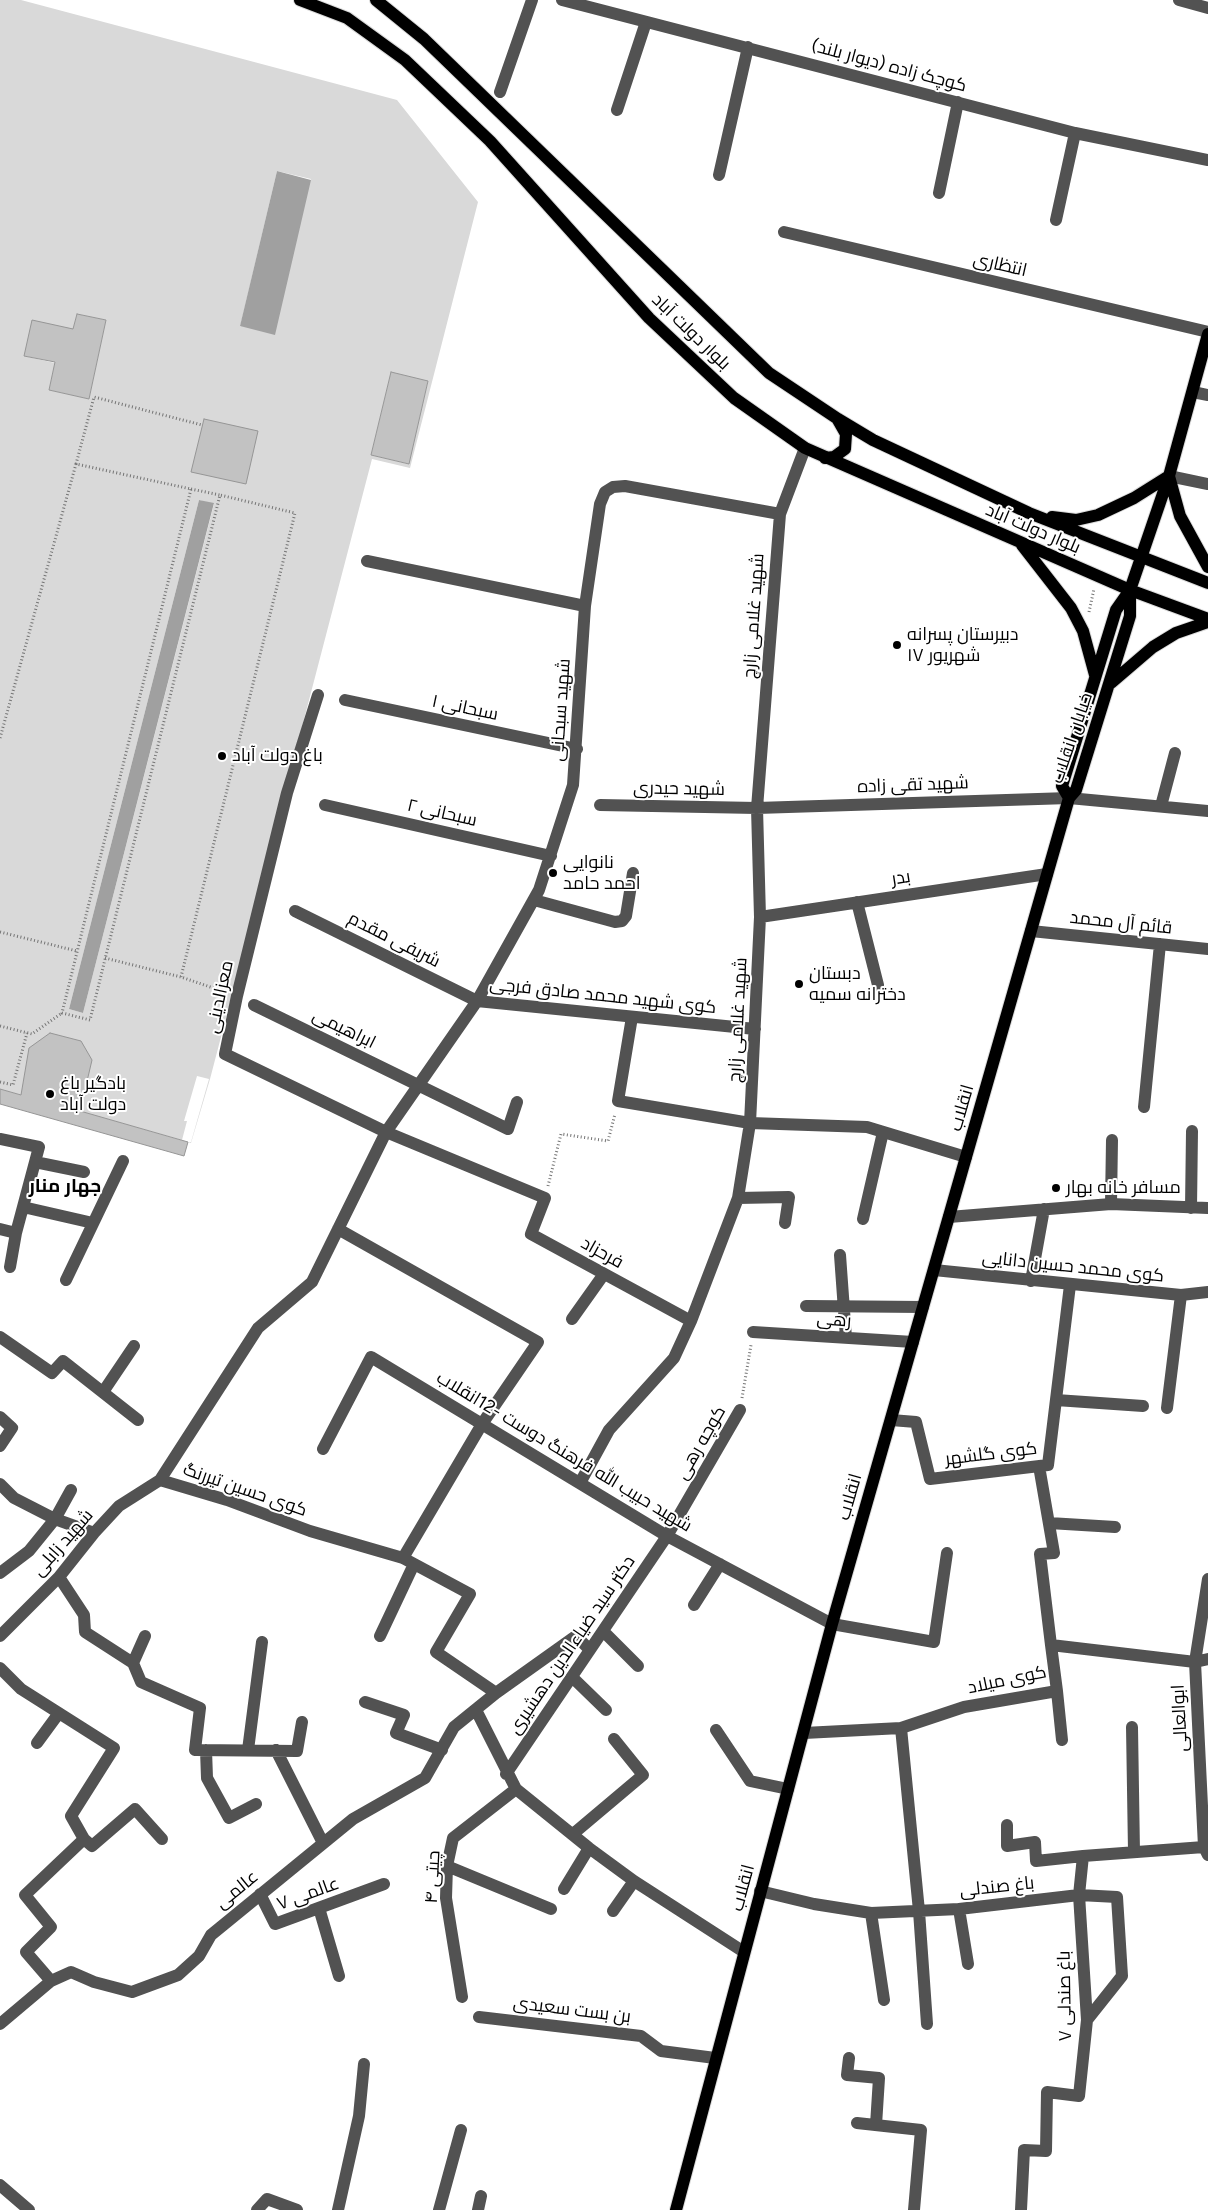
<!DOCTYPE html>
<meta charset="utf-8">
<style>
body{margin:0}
canvas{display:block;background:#fff}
</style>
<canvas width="1208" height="2210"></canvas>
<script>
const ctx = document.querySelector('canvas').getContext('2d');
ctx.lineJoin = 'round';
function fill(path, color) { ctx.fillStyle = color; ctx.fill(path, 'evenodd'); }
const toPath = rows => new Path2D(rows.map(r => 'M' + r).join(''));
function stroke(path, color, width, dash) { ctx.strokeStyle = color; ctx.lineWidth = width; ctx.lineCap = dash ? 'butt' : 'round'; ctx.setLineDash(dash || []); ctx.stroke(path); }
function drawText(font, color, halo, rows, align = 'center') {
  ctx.font = font + ' Figtree,Cairo,sans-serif'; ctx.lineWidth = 4; ctx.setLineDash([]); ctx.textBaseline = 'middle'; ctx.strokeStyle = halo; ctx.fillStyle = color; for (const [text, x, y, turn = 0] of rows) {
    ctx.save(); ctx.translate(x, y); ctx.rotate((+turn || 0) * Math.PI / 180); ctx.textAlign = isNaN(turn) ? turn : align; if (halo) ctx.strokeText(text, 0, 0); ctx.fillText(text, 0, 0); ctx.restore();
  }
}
fill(toPath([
 [0,0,21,0,397,100,478,202,410,468,372,459,210,1079,191,1143,188,1142,184,1156,0,1105,184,1156,188,1142,191,1142,209,1079,197,1076,184,1121,187,1121,182,1140,0,1089],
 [277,171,311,179,240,327],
 [77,314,106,320,89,399,49,390,55,363,24,356,73,329],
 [391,372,428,382,408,464,371,455],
 [199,500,214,504,83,1013,69,1009]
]), '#d9d9d9');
fill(toPath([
 [277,171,311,180,275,335,240,326],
 [199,500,214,503,83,1013,69,1009]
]), '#a0a0a0');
const building = toPath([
 [77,314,106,320,89,399,49,390,55,362,24,356,32,320,73,329,77,314],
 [391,372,428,381,409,464,371,455,391,372],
 [204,419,258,431,246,484,191,472,204,419],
 [50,1033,81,1041,92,1060,80,1111,188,1142,184,1156,0,1104,0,1089,21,1095,29,1048,50,1033]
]);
fill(building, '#c2c2c2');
stroke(building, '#969696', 1);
const major = toPath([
 [300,0,347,18,405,60,490,141,649,318,734,398,805,448,1130,590,1208,619],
 [376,0,424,39,769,373,838,419,873,440,1029,513,1208,583],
 [825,458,834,457,845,449,846,434,838,420],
 [1052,517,1076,520,1098,515,1134,498,1169,476,1180,516,1208,567],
 [1022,545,1071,608,1083,631,1095,675],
 [1111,683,1153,647,1176,633,1208,622],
 [1069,798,1062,786,1116,610,1130,590,1169,476,1208,334],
 [676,2210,832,1624,1069,798,1076,790,1130,616,1130,590]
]);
stroke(major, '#dbdbdb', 14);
stroke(toPath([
 [76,464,94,397,202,425],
 [191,489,220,495,90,1020,62,1013,191,489],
 [1089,612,1094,589],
 [0,738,76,464,191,489],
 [0,932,77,951],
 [105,958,181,977,225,992],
 [181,977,295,513,220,495],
 [0,1026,32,1034,62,1013],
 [0,1082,13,1085,27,1033],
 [548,1186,561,1134,608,1141,615,1114],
 [742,1398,751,1345]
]), '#747474', 3, [1, 2.5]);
stroke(toPath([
 [562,0,1075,133,1208,160],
 [1179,0,1208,8],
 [500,92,532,0],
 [617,110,646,22],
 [719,175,748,47],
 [939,193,958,102],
 [1056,220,1075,133],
 [784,232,1208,332],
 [1193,392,1208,395],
 [1169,476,1208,484],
 [367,561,585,606],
 [318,695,287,793,237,996,225,1054,386,1132,545,1198,531,1234,691,1321],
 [345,700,577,749],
 [325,805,551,856],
 [600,805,757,808,1069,798,1208,811],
 [1161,806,1175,753],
 [534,900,615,922,622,921,626,916,633,873],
 [857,902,878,985],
 [295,911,477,1001,755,1029],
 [760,917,1047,874],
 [1031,931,1208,949],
 [254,1005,508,1129,517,1102],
 [632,1017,618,1101,750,1123,867,1127,966,1157],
 [1144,1107,1160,944],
 [0,1139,39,1147,16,1233,10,1267],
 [35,1162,84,1172],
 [738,1198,789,1197,785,1223],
 [1111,1204,1112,1140],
 [23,1207,93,1223],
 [1191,1208,1192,1131],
 [949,1217,1111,1204,1208,1208],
 [863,1219,883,1132],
 [0,1229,16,1233],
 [338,1229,538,1342,482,1424,403,1558],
 [840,1255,846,1338],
 [934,1270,1181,1295,1208,1292],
 [66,1280,123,1161],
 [1031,1281,1044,1209],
 [806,1306,923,1307],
 [572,1319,604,1274],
 [753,1332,913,1342],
 [0,1337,52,1373,63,1361,138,1420],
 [103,1392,134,1346],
 [1056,1400,1143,1406],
 [1167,1408,1181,1295],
 [0,1417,12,1428,0,1446],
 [891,1420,916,1422,930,1479,1048,1465,1070,1285],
 [323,1449,371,1357,667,1536,832,1624,934,1642,947,1553],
 [1039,1466,1054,1553,1040,1554,1051,1645],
 [580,1483,609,1430,674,1358,691,1321,738,1198,750,1123,760,917,757,808,780,514],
 [0,1484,14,1498,55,1519,94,1533],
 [1049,1523,1115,1527],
 [0,1573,29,1551,55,1519,71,1490],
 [59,1577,84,1615,85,1632,133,1663,141,1682,200,1708,195,1750,297,1751,302,1722],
 [1208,1579,1195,1662,1204,1847,1208,1855],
 [694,1605,720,1564],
 [603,1631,638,1666],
 [0,1636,59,1577,94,1533,119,1506,160,1480],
 [380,1636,414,1564],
 [133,1663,145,1636],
 [0,1668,21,1689,114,1748,71,1816,84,1839,25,1895,51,1927,26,1952,51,1981],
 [572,1677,606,1710],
 [1057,1691,1062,1740],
 [496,1693,576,1636,590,1650],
 [365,1702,404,1715,396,1733,442,1750],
 [476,1710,516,1789,589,1848,634,1881,744,1952],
 [1132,1727,1134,1852],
 [901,1728,919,1911,927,2024],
 [716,1730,750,1781,788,1789],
 [804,1733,901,1728,964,1707,1057,1691,1051,1645,1195,1662,1208,1659],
 [37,1743,59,1713],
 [206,1750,207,1778,229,1818,256,1804],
 [248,1750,262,1642],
 [276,1750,323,1843],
 [506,1774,667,1536,740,1410],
 [1007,1825,1007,1846,1035,1842,1036,1861,1083,1856],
 [573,1834,643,1775,614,1739],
 [84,1839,92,1846,135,1809,162,1839],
 [447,1866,551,1909],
 [564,1889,589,1848],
 [760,1891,814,1904,871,1913,959,1909,1079,1895,1083,1856,1204,1847],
 [260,1894,275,1924,384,1884],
 [319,1908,339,1976],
 [959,1909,968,1964],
 [613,1911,634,1881],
 [871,1913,884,2000],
 [462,1997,446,1898,447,1866,453,1838,516,1789],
 [479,2017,641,2036,661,2051,715,2058],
 [0,2024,51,1981,71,1972,94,1982,132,1992,178,1975,199,1956,211,1935,353,1819,425,1778,454,1727,496,1693,436,1652,470,1594,403,1558,310,1531,227,1500,160,1480,258,1328,312,1282,386,1132,477,1001,539,890,573,785,585,606,600,504,605,492,613,487,625,486,780,514,805,448],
 [849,2058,847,2075,879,2078,876,2125],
 [857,2123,921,2130,914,2210],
 [0,2185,29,2210],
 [257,2210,267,2199,297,2210],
 [338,2210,359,2116,364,2064],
 [439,2210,461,2130],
 [478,2210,481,2196],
 [1021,2210,1024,2150,1046,2151,1047,2092,1079,2096,1087,2020,1079,1895,1117,1897,1122,1976,1087,2020]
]), '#525252', 12);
stroke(major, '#000', 12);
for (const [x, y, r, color] of [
 [897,645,5,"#000"],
 [222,756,5,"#000"],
 [553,873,5,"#000"],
 [799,984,5,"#000"],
 [50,1094,5,"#000"],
 [1056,1188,5,"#000"]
]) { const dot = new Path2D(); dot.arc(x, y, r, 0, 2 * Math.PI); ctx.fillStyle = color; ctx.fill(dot); stroke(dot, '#fff', 2); }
drawText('18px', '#000', '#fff', [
 ["کوچک زاده (دیوار بلند)",889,66,15],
 ["انتظاری",1000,265,13],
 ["بلوار دولت آباد",691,332,44],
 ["بلوار دولت آباد",1033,529,23],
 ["شهید غلامی زارچ",754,616,-86],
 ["سبحانی ۱",465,708,12],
 ["شهید سبحانی",561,710,-86],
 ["خیابان انقلاب",1072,738,-71],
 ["شهید تقی زاده",913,785,-2],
 ["شهید حیدری",679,789,1],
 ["سبحانی ۲",442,813,13],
 ["بدر",901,878,-9],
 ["قائم آل محمد",1121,923,6],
 ["شریفی مقدم",394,940,27],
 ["کوی شهید محمد صادق فرجی",603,996,6],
 ["معزالدینی",220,997,-78],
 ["شهید غلامی زارچ",738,1020,-87],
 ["ابراهیمی",344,1029,26],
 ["انقلاب",962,1108,-74],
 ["فرحزاد",602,1253,29],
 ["کوی محمد حسین دانایی",1073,1267,6],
 ["رهی",834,1320,4],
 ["کوچه رهی",701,1443,-60],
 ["شهید حبیب الله فرهنگ دوست -12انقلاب",564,1452,31],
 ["کوی گلشهر",991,1454,-7],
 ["کوی حسین تیررنگ",245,1490,19],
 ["انقلاب",850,1497,-74],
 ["شهید زابلی",63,1543,-49],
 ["دکتر سید ضیاءالدین دهشیری",572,1645,-56],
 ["کوی میلاد",1007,1680,-12],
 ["ابوالعالی",1180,1718,-93],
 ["چیتی ۴",433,1877,-87],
 ["باغ صندلی",997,1887,-6],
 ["انقلاب",743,1888,-75],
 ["عالمی",237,1890,-39],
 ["عالمی ۷",308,1894,-20],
 ["باغ صندلی ۷",1065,1996,-91],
 ["بن بست سعیدی",572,2010,7]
]);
drawText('18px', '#000', '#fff', [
 ["دبیرستان پسرانه",907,635],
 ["۱۷ شهریور",907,656],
 ["باغ دولت آباد",232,756],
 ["نانوایی",563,863],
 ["احمد حامد",563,884],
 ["دبستان",809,974],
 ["دخترانه سمیه",809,995],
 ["بادگیر باغ",60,1084],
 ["دولت آباد",60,1105],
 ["مسافر خانه بهار",1066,1188]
], 'left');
drawText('bold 19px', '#000', '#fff', [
 ["جهار منار",65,1186]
]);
</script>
